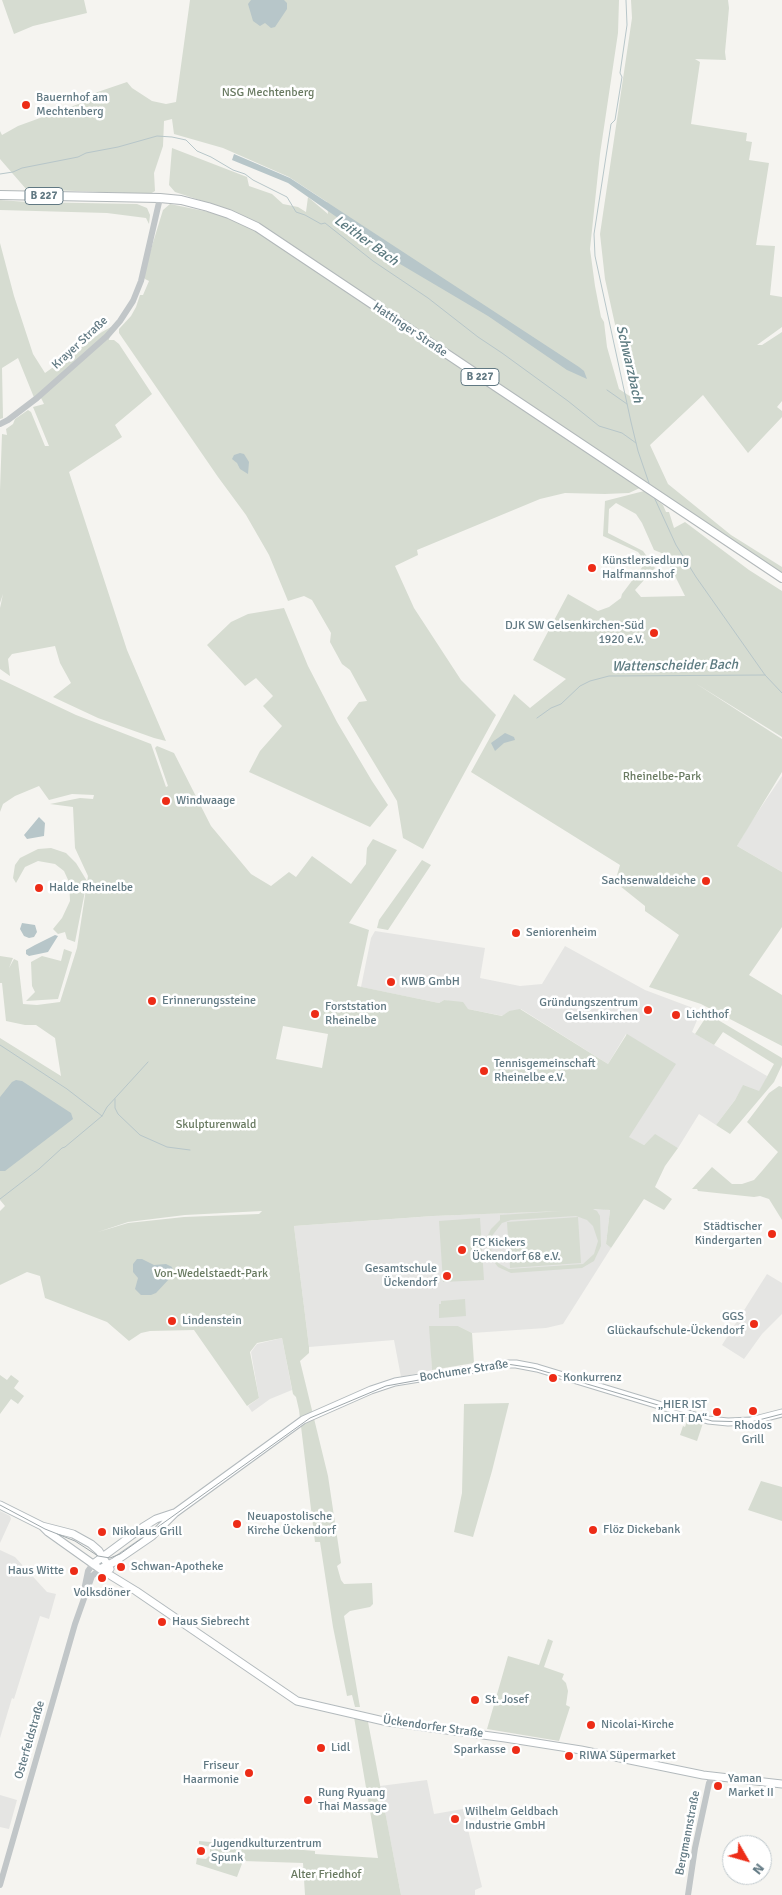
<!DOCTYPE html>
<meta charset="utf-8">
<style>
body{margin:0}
#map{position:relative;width:782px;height:1895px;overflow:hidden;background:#f5f4f0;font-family:Signika,sans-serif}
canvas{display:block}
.north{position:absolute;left:722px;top:1835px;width:50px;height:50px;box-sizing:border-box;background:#fff;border:1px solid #c0c9cd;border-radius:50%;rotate:128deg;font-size:14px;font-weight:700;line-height:20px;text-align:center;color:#617983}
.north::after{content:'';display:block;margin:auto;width:18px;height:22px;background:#ed2c17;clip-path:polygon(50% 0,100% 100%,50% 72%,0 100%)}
</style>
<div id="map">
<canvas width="782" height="1895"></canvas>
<div class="north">N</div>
</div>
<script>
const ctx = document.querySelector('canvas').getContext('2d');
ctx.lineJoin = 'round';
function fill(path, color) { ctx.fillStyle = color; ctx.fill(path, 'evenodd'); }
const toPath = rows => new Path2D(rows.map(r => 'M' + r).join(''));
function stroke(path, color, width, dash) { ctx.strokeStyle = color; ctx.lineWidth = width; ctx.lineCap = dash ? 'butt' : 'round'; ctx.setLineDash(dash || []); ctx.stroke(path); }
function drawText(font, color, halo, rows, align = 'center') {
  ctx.font = font + ' Signika,sans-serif'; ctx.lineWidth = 5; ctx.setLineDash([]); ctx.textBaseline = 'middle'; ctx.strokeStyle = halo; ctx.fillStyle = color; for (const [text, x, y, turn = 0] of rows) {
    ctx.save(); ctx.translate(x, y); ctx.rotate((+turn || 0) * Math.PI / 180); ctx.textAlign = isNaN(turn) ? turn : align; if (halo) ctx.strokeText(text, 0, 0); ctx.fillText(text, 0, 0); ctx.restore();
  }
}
fill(toPath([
 [782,776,782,872,737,846,749,825],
 [375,931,485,948,480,978,520,986,542,984,565,946,645,990,701,1011,692,1032,767,1076,766,1080,759,1092,743,1086,735,1100,716,1125,699,1114,678,1148,655,1135,644,1145,628,1137,626,1034,608,1064,521,1009,519,1011,509,1011,503,1016,468,1009,457,1003,444,1000,439,1003,361,987,371,938],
 [604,1209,610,1210,606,1244,611,1248,563,1324,546,1328,472,1333,458,1326,430,1326,432,1370,401,1377,394,1340,309,1347,294,1226,433,1216],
 [767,1274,782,1283,782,1314,762,1334,744,1359,722,1345],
 [282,1338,292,1390,270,1399,252,1412,248,1406,259,1398,251,1352,257,1344],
 [0,1511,10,1516,11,1519,0,1543],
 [0,1550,15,1557,47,1592,56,1594,49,1619,40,1616,14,1699,12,1698,0,1738],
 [427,1780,434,1814,463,1809,482,1887,475,1890,475,1895,401,1895,380,1786],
 [0,1795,17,1800,9,1829,0,1827]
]), '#e5e5e3');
fill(toPath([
 [2,0,84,0,87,13,33,26,14,34],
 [190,0,619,0,618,33,600,154,590,249,595,286,601,317,604,322,607,347,619,389,631,397,605,279,600,234,632,18,631,0,728,0,729,8,725,52,726,60,695,59,700,62,691,124,747,133,746,141,752,142,749,160,769,163,756,245,775,246,770,295,782,297,782,327,757,345,762,345,782,332,782,401,777,407,782,411,782,417,748,453,703,395,650,445,668,484,731,535,782,567,782,574,233,214,233,211,175,192,169,185,172,148,247,177,249,186,272,194,283,204,298,207,306,212,308,197,328,214,327,202,289,177,223,148,174,134,172,119,164,121,163,146,154,173,155,191,150,194,26,189,0,159,0,131,2,135,18,126,84,102,83,97,127,82,132,88,152,101,166,104,176,102],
 [0,200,27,202,137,204,147,208,150,215,149,224,146,218,107,213,0,210],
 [170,204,228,216,256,229,642,487,629,493,605,494,565,493,540,499,417,550,418,555,395,566,414,608,461,680,496,715,423,849,403,838,397,801,347,718,359,702,367,701,350,670,342,664,330,642,331,633,312,600,304,596,288,601,269,555,246,515,218,477,119,333,119,329,131,316,136,307,140,295,143,295,149,281,145,279,143,275,163,210],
 [0,243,14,296,33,354,45,373,102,332,111,327,109,340,114,340,119,344,152,394,115,425,122,437,69,472,127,650,166,741,154,738,98,718,53,697,71,683,60,663,55,646,12,654,8,659,10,676,0,669,0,608,3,594,0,603,0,490,2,434,7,435,6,429,13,424,15,419,28,410,31,412,45,446,49,446,33,407,44,404,40,396,35,400,18,358,2,368,3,418,0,419],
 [644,491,663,505,666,512,669,512,674,528,685,522,749,570,782,591,782,737,695,683,782,739,782,772,737,846,782,872,782,927,749,975,782,995,782,1046,701,1004,649,987,679,935,645,911,645,906,615,882,620,865,471,772,514,694,530,708,566,679,533,660,568,594,598,611,609,607,621,598,622,594,646,562,638,552,603,536,605,501],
 [616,503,636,514,642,523,654,550,664,554,685,596,641,597,635,590,655,568,643,551,608,533,609,509],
 [284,608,308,666,337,722,372,781,388,805,370,827,249,772,260,751,282,726,263,706,273,696,256,678,245,686,207,645,231,622,248,614],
 [0,679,76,715,151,744,166,787,168,786,155,748,157,746,174,753,211,826,251,874,271,886,289,872,296,877,312,856,351,884,366,864,367,848,373,839,397,850,349,923,369,930,357,986,439,1003,444,1000,463,1002,468,1009,502,1016,509,1011,520,1009,608,1064,627,1034,676,1064,629,1137,644,1145,655,1134,678,1148,665,1166,655,1187,672,1199,664,1210,644,1199,611,1248,606,1244,610,1210,593,1209,597,1211,600,1216,601,1246,594,1261,582,1268,511,1273,498,1267,489,1255,486,1245,488,1235,491,1229,500,1220,500,1215,562,1211,433,1216,294,1226,309,1347,309,1353,300,1361,328,1476,341,1563,337,1566,341,1580,344,1584,372,1583,373,1604,370,1607,350,1611,344,1616,360,1707,355,1707,352,1695,347,1696,333,1627,320,1542,315,1542,299,1410,296,1397,293,1394,282,1338,257,1343,250,1352,259,1398,247,1406,194,1330,150,1331,141,1333,129,1341,107,1322,45,1298,40,1276,27,1272,0,1285,0,1211,5,1206,0,1200,0,1038,61,1076,55,1038,36,1025,25,1025,6,1021,2,983,0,983,0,956,13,958,9,968,14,959,18,961,23,1004,37,1005,60,1002,77,948,88,876,75,848,73,807,50,804,80,798,93,799,94,795,72,794,49,800,39,786,15,796,3,804,0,812],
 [283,1026,328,1034,322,1068,276,1059],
 [262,1211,259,1214,184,1217,128,1223,98,1232,128,1222,185,1215],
 [576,1216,587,1220,593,1226,598,1241,594,1254,583,1264,509,1269,498,1263,493,1255,490,1246,491,1237,502,1223,511,1220],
 [51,848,66,853,76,863,87,881,75,942,67,939,65,932,58,934,53,929,62,918,70,901,69,882,64,871,55,864,38,861,25,867,16,883,13,878,15,865,20,858,38,849],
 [422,860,431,865,388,930,377,928,379,920],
 [64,949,72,952,58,999,26,1001,35,992,32,986,31,962,42,956,61,961],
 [708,1014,782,1058,782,1065,774,1082,730,1134,716,1125,735,1100,743,1085,759,1091,774,1064,723,1032,714,1045,695,1034],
 [779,1086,782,1087,782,1220,769,1199,760,1196,754,1197,698,1191,697,1189,692,1189,712,1167,732,1184,742,1184,754,1180,762,1171,778,1152,747,1122,769,1093],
 [578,1217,581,1263,510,1268,507,1222],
 [480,1218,484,1280,443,1282,439,1221],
 [465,1299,466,1316,439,1318,439,1304,441,1304,441,1301],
 [429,1326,458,1326,472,1333,474,1363,432,1370],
 [0,1375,7,1380,11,1375,19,1381,14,1388,24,1396,18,1404,11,1399,0,1414],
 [509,1403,492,1471,473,1537,454,1532,462,1493,464,1404],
 [688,1418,703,1423,697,1441,680,1435,683,1426,685,1427],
 [761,1481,782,1487,782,1521,748,1510],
 [548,1639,553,1641,544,1667,564,1674,562,1679,566,1683,568,1691,566,1705,570,1707,559,1741,487,1729,508,1656,539,1665],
 [354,1717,368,1722,401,1895,305,1895,303,1863,243,1861,237,1877,196,1864,197,1858,206,1859,210,1855,210,1847,199,1844,199,1841,315,1851,315,1854,378,1858]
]), '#d6dcd1');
fill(toPath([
 [251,0,284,0,287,3,287,9,275,27,271,28,265,23,260,26,253,21,248,4],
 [234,154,290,178,579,367,584,371,587,379,567,370,488,316,395,261,378,246,288,183,232,160],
 [240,453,244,454,249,462,248,474,240,469,237,463,232,459,234,455],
 [505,733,514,737,515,740,504,743,495,751,491,743],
 [39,817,45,823,44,836,27,839,24,835],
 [22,923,35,925,37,932,34,937,29,938,24,936,20,929],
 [55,935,58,936,48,952,29,956,26,954,26,950,35,945],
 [16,1080,22,1081,71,1113,73,1119,5,1171,0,1171,0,1097,12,1082],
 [137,1259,142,1259,154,1265,166,1264,172,1267,173,1272,170,1278,156,1293,151,1295,141,1295,135,1289,138,1278,133,1272,133,1264]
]), '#b7c6c9');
stroke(toPath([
 [626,0,627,25,620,73,622,77,615,120,611,124,594,234,595,256,631,422,638,451,650,486],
 [0,174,13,172,22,168,78,157,86,153,118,147,157,136,172,137,186,140,197,151,211,157,233,170,245,174,253,180,287,197,296,212,305,215,321,224,325,223,373,261,428,298,478,337,502,353,568,401,599,426,622,433,636,443],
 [607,390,627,404],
 [654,497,676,545,696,577,765,675,782,693],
 [537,718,551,708,561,704,580,686,590,681,609,676,765,675],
 [0,1045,67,1089,102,1116],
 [115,1099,115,1108,118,1114,140,1135,167,1147,190,1150],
 [0,1199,39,1169,62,1148,65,1147,102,1116,107,1107,148,1062]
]), '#b7c6c9', 1);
const secondary = toPath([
 [0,1505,42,1526,48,1532,100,1569,136,1591,297,1701,388,1722,505,1738,581,1750,703,1775,782,1784],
 [42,1526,73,1534,91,1544,99,1551,110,1569],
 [93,1564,143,1527,156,1519,174,1513],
 [100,1569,114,1562,152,1536,175,1513,303,1420,371,1390,395,1382,506,1364,516,1364,537,1368,708,1420,728,1422,751,1421,782,1413]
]);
const primary = toPath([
 [0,195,160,198,181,200,208,207,229,214,257,227,782,578]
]);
stroke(secondary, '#b3babd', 9);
stroke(primary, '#b2b8ba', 10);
stroke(toPath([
 [0,424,8,420,37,398,107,336,120,321,133,301,141,281,160,198],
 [83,1595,88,1571,93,1564],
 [0,1885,75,1624,92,1576,100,1569],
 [688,1895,695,1848,706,1797,709,1783,713,1776]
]), '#c1c6c8', 6);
stroke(secondary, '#fff', 7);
stroke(primary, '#fff', 8);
stroke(toPath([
 [0,1505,45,1529,75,1541,98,1556,110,1558,120,1554,310,1418,386,1386,507,1364,533,1368,712,1421,751,1422,782,1414]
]), '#9fa8ac', 1);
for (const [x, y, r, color] of [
 [26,105,5,"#ed2c17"],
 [592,568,5,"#ed2c17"],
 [654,633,5,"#ed2c17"],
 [166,801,5,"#ed2c17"],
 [706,881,5,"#ed2c17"],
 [39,888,5,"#ed2c17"],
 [516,933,5,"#ed2c17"],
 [391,982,5,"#ed2c17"],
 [152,1001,5,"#ed2c17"],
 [648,1010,5,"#ed2c17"],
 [315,1014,5,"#ed2c17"],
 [676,1015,5,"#ed2c17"],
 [484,1071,5,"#ed2c17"],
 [772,1234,5,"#ed2c17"],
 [462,1250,5,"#ed2c17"],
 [447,1276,5,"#ed2c17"],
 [172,1321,5,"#ed2c17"],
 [754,1324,5,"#ed2c17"],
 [553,1378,5,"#ed2c17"],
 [753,1411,5,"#ed2c17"],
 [717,1412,5,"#ed2c17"],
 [237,1524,5,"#ed2c17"],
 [593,1530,5,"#ed2c17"],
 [102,1532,5,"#ed2c17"],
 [121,1567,5,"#ed2c17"],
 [74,1571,5,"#ed2c17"],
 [102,1578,5,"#ed2c17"],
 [162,1622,5,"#ed2c17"],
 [475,1700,5,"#ed2c17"],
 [591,1725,5,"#ed2c17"],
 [321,1748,5,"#ed2c17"],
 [516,1750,5,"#ed2c17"],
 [569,1756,5,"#ed2c17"],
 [249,1773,5,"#ed2c17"],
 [718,1786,5,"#ed2c17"],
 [308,1800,5,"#ed2c17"],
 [455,1819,5,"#ed2c17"],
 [201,1851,5,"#ed2c17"]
]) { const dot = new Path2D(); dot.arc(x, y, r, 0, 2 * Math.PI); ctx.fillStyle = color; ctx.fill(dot); stroke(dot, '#fff', 2); }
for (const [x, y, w] of [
 [44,196,38],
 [480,377,38]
]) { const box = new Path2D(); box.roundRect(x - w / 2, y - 8.5, w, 17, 4); ctx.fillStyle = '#fff'; ctx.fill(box); stroke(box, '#617983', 1); }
drawText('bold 11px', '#617983', null, [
 ["B 227",44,196],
 ["B 227",480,377]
]);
drawText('12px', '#697a61', '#fff', [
 ["NSG Mechtenberg",268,93],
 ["Rheinelbe-Park",662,777],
 ["Skulpturenwald",216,1125],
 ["Von-Wedelstaedt-Park",211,1274],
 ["Alter Friedhof",326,1875]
]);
drawText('12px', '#617983', '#fff', [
 ["Bauernhof am",36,98],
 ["Mechtenberg",36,112],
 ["Künstlersiedlung",602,561],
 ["Halfmannshof",602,575],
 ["DJK SW Gelsenkirchen-Süd",644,626,"right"],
 ["1920 e.V.",644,640,"right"],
 ["Windwaage",176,801],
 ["Sachsenwaldeiche",696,881,"right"],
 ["Halde Rheinelbe",49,888],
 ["Seniorenheim",526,933],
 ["KWB GmbH",401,982],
 ["Erinnerungssteine",162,1001],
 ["Gründungszentrum",638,1003,"right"],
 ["Gelsenkirchen",638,1017,"right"],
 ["Forststation",325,1007],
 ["Rheinelbe",325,1021],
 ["Lichthof",686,1015],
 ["Tennisgemeinschaft",494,1064],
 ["Rheinelbe e.V.",494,1078],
 ["Städtischer",762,1227,"right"],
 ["Kindergarten",762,1241,"right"],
 ["FC Kickers",472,1243],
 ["Ückendorf 68 e.V.",472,1257],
 ["Gesamtschule",437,1269,"right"],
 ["Ückendorf",437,1283,"right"],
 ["GGS",744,1317,"right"],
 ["Glückaufschule-Ückendorf",744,1331,"right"],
 ["Lindenstein",182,1321],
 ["Konkurrenz",563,1378],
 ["„HIER IST",707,1405,"right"],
 ["NICHT DA“",707,1419,"right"],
 ["Rhodos",753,1426,"center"],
 ["Grill",753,1440,"center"],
 ["Neuapostolische",247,1517],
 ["Kirche Ückendorf",247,1531],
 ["Flöz Dickebank",603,1530],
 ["Nikolaus Grill",112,1532],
 ["Schwan-Apotheke",131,1567],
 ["Haus Witte",64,1571,"right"],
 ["Volksdöner",102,1593,"center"],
 ["Haus Siebrecht",172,1622],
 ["St. Josef",485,1700],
 ["Nicolai-Kirche",601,1725],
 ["Lidl",331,1748],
 ["Sparkasse",506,1750,"right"],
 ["RIWA Süpermarket",579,1756],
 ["Friseur",239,1766,"right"],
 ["Haarmonie",239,1780,"right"],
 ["Yaman",728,1779],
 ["Market II",728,1793],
 ["Rung Ryuang",318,1793],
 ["Thai Massage",318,1807],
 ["Wilhelm Geldbach",465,1812],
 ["Industrie GmbH",465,1826],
 ["Jugendkulturzentrum",211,1844],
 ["Spunk",211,1858]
], 'left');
drawText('12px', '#617983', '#fff', [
 ["Hattinger Straße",410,330,34],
 ["Krayer Straße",80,343,-43],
 ["Bochumer Straße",464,1371,-9],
 ["Ückendorfer Straße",433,1727,8],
 ["Osterfeldstraße",30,1740,-74],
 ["Bergmannstraße",688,1833,-79]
]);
drawText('italic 14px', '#5d7b81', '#fff', [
 ["Leither Bach",366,241,36],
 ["Schwarzbach",629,364,77],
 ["Wattenscheider Bach",675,666,-1]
]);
</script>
